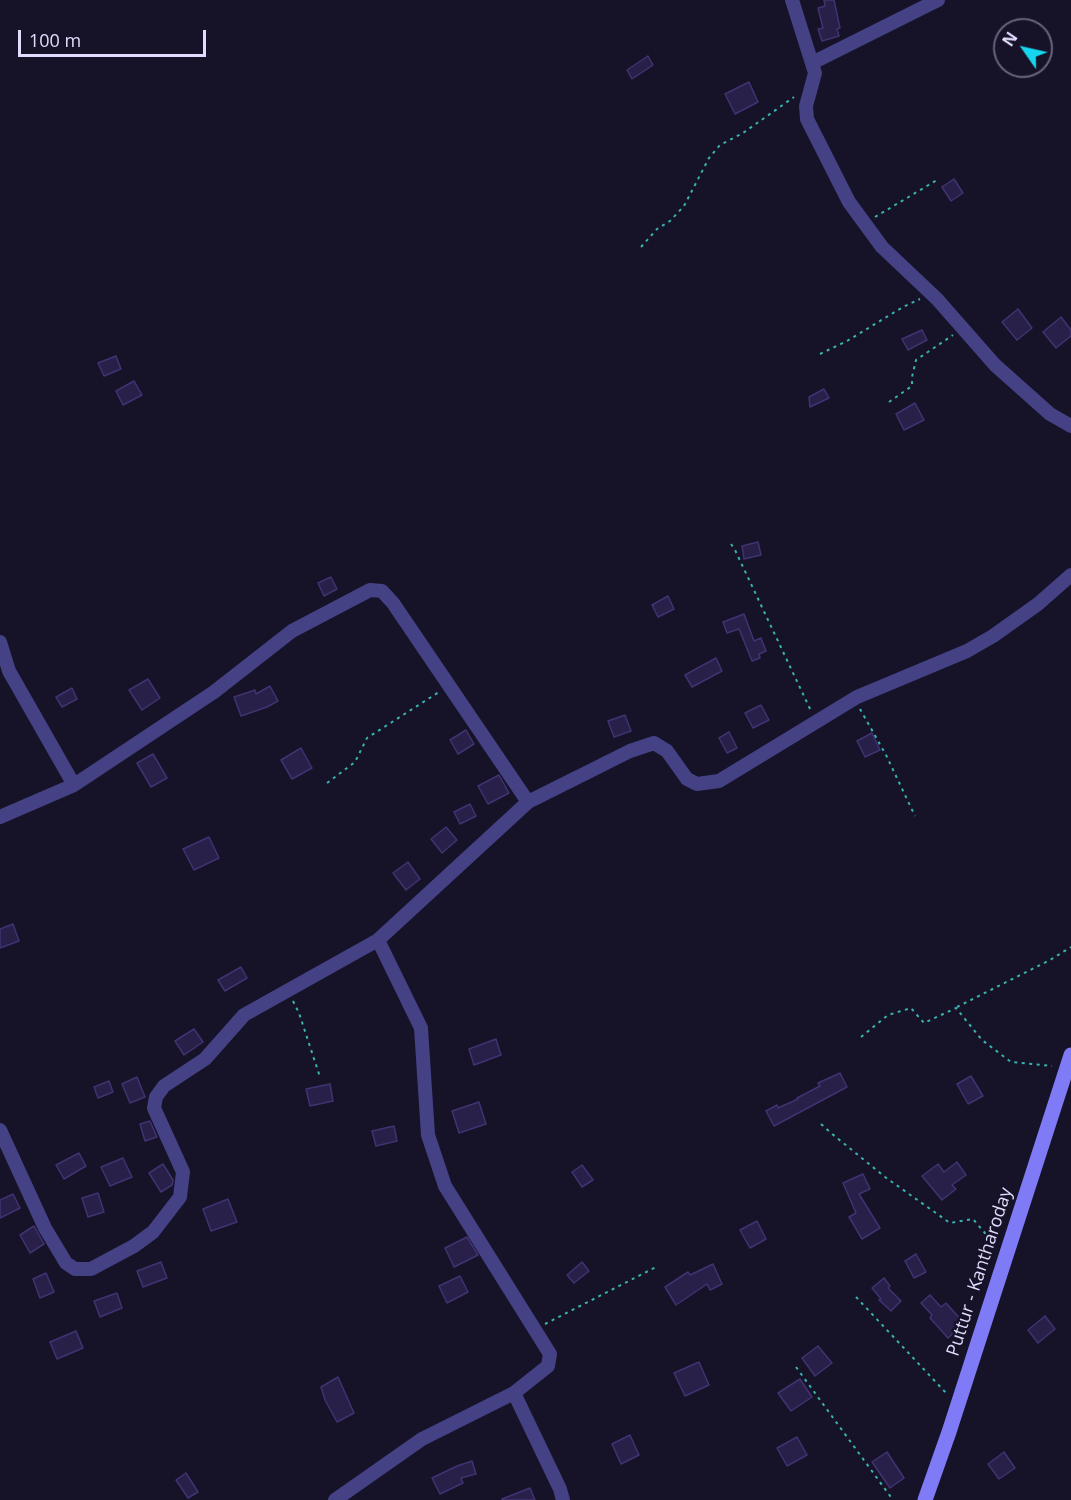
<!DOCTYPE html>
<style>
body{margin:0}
#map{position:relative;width:1071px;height:1500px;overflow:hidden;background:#161228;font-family:"Open Sans",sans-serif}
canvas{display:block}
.north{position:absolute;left:993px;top:18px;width:60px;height:60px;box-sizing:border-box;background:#161228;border:2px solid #67637d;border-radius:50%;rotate:304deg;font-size:16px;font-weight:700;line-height:24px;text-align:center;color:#e0dcfd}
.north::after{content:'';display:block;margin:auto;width:21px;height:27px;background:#16d6ef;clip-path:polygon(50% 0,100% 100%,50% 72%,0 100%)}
.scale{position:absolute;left:18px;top:30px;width:188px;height:27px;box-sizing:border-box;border:3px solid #e0dcfd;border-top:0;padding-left:8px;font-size:18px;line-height:21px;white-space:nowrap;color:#e0dcfd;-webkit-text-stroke:4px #161228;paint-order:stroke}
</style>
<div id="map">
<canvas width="1071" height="1500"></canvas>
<div class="north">N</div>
<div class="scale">100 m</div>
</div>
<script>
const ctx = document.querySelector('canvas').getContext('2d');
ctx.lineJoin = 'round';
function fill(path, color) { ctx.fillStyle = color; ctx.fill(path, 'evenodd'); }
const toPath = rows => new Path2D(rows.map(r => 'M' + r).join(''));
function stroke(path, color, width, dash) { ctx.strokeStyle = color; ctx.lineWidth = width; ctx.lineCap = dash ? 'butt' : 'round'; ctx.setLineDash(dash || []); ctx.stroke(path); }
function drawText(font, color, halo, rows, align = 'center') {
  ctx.font = font + ' "Open Sans",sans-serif'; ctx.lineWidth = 5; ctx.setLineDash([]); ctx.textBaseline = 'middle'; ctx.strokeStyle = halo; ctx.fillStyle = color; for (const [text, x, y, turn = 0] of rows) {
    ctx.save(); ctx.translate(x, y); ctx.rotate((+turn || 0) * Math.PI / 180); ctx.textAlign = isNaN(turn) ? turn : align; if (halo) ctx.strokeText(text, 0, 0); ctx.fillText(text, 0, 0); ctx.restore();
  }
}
const building = toPath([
 [824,0,834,0,840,28,837,29,839,36,822,41,818,29,823,28,818,8,825,6,824,0],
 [648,56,653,65,632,79,627,70,648,56],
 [749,82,758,102,735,114,725,94,749,82],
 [954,179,963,193,951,201,942,187,954,179],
 [1018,309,1032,328,1017,340,1002,322,1018,309],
 [1061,317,1071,330,1071,336,1056,348,1043,332,1061,317],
 [922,330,927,340,908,350,902,339,922,330],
 [116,356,121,369,104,376,98,363,116,356],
 [134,381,142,395,123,405,116,391,134,381],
 [824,389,829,398,810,407,809,397,824,389],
 [915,403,924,420,904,430,896,414,915,403],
 [758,542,761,555,744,559,742,546,758,542],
 [331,577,337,589,324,596,318,583,331,577],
 [668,596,674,609,658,617,652,605,668,596],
 [744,614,754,641,761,638,766,651,759,654,760,658,752,661,739,629,727,633,723,622,744,614],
 [716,658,722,671,692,687,685,675,716,658],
 [148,679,160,698,142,710,129,690,148,679],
 [270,686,278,701,267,707,241,716,234,697,255,690,256,694,270,686],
 [72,688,77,699,62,707,56,697,72,688],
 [761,705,769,720,753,728,745,713,761,705],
 [625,715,631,731,614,737,608,721,625,715],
 [466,730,474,744,458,754,450,740,466,730],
 [729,732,737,748,727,753,719,738,729,732],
 [872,733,880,750,865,757,857,741,872,733],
 [301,748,312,768,292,779,281,760,301,748],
 [153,754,167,778,151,787,137,763,153,754],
 [499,775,509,793,488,804,478,786,499,775],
 [470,804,476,816,460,824,454,812,470,804],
 [446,827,457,840,442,853,431,839,446,827],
 [209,837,219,858,194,870,183,849,209,837],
 [408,862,420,879,406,890,393,873,408,862],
 [13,924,19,941,0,948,0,929,13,924],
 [241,967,247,978,225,991,218,980,241,967],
 [194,1029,203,1042,184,1055,175,1041,194,1029],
 [496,1039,501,1055,474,1065,469,1049,496,1039],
 [840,1073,847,1087,774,1126,766,1111,777,1105,778,1108,798,1099,797,1098,820,1086,818,1083,840,1073],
 [971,1076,983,1096,968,1104,957,1084,971,1076],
 [137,1077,145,1097,130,1103,122,1084,137,1077],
 [109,1081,113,1092,98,1098,94,1087,109,1081],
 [330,1084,333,1101,310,1106,306,1089,330,1084],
 [479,1102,486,1124,459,1133,452,1111,479,1102],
 [150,1121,157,1137,145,1141,140,1124,150,1121],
 [394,1126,397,1141,376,1146,372,1131,394,1126],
 [79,1153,86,1166,64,1179,56,1165,79,1153],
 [123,1158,132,1177,110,1186,101,1167,123,1158],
 [957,1162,966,1175,952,1185,956,1189,942,1200,922,1176,938,1164,944,1172,957,1162],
 [163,1164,173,1180,172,1185,161,1192,149,1173,163,1164],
 [582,1165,593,1180,582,1187,572,1172,582,1165],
 [863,1174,870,1189,859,1194,880,1228,862,1239,849,1217,856,1213,843,1183,863,1174],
 [98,1193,104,1212,88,1217,82,1198,98,1193],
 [13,1194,20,1208,0,1218,0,1200,13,1194],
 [228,1199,237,1222,211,1231,203,1209,228,1199],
 [757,1221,766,1239,750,1248,740,1230,757,1221],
 [34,1226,44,1244,30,1253,20,1235,34,1226],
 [467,1237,478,1255,454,1267,445,1248,467,1237],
 [916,1254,926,1272,914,1278,905,1261,916,1254],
 [161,1262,167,1278,143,1287,137,1271,161,1262],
 [582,1262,589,1271,574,1283,567,1275,582,1262],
 [713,1264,722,1284,710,1290,707,1284,676,1305,665,1287,688,1272,690,1275,713,1264],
 [46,1273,54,1292,40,1298,33,1279,46,1273],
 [460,1276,468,1292,447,1303,439,1286,460,1276],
 [884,1278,890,1286,888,1288,901,1301,891,1311,879,1300,881,1299,872,1288,884,1278],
 [117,1293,122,1308,100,1317,94,1301,117,1293],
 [930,1295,941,1307,946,1303,964,1323,948,1338,930,1318,932,1315,921,1303,930,1295],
 [1045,1316,1055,1329,1038,1343,1028,1330,1045,1316],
 [76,1331,83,1348,57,1359,50,1342,76,1331],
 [818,1346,832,1363,815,1376,802,1358,818,1346],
 [699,1362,709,1385,685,1396,674,1373,699,1362],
 [338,1377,354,1413,337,1422,325,1400,321,1387,338,1377],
 [800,1379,812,1397,791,1411,778,1393,800,1379],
 [630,1435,639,1455,621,1464,612,1444,630,1435],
 [797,1437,807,1455,787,1466,777,1448,797,1437],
 [887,1452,904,1478,890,1488,872,1462,887,1452],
 [1004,1452,1015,1468,999,1479,988,1464,1004,1452],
 [472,1461,476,1474,461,1478,463,1483,440,1494,432,1478,457,1466,472,1461],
 [186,1473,198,1492,188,1498,176,1480,186,1473],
 [530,1488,535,1500,502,1500,502,1499,530,1488]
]);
fill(building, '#282048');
stroke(building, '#413372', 1.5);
stroke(toPath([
 [875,217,937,180],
 [641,247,657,229,670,221,684,206,709,158,720,145,743,133,794,97],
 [820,354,847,341,903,307,920,299],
 [889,402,912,386,912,377,916,360,953,335],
 [731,544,735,550,811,711],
 [860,709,886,755,915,816],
 [327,783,355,762,367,738,439,692],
 [293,1001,299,1013,320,1077],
 [957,1007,1050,960,1071,947],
 [861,1037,888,1015,911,1008,924,1023,956,1008,982,1040,1011,1062,1052,1066],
 [821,1124,831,1133,885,1177,950,1223,973,1219,996,1246],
 [856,1297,947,1394],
 [545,1324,658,1266],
 [796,1367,893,1500]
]), '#39b3ae', 2, [3, 4.5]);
stroke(toPath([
 [792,0,815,73,806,106,807,119,849,202,882,247,937,299,995,365,1050,414,1071,426],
 [812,63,938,0],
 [0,642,9,671,74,785],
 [0,817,74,785,214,692,292,631,370,590,382,591,393,603,528,802],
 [0,1130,45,1228,66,1263,75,1269,91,1269,134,1246,153,1232,180,1197,183,1172,154,1108,156,1097,164,1086,205,1059,244,1015,378,940,528,802,630,751,654,743,667,751,687,779,697,784,719,781,857,697,967,651,993,636,1038,604,1071,575],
 [514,1393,560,1489,563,1500],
 [335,1500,422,1439,514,1393,548,1366,550,1354,445,1186,428,1135,421,1028,378,940]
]), '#444184', 14);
stroke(toPath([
 [925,1500,949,1432,1071,1055]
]), '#7f7af6', 15);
drawText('18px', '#e0dcfd', '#161228', [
 ["Puttur - Kantharoday",980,1272,-72]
]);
</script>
